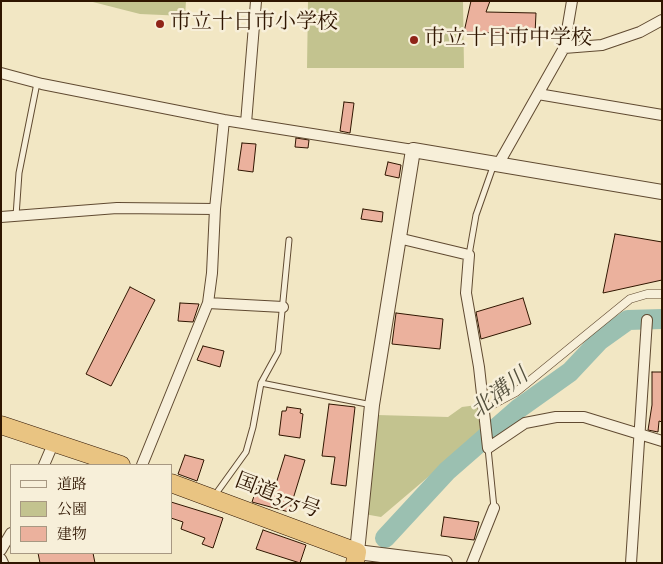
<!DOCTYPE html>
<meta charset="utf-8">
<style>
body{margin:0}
#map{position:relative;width:663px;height:564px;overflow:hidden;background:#f2e7c4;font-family:"Sorts Mill Goudy","Noto Serif JP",serif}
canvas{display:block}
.frame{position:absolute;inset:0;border:2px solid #2f1500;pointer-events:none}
.legend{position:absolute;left:10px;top:464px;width:162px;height:90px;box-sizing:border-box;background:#f7efd9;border:1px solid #a79882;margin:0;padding:6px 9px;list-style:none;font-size:15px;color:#2f1500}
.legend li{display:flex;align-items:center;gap:10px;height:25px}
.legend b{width:25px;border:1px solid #a79882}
</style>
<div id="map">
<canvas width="663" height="564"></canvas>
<div class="frame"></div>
<ul class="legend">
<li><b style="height:6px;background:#f7efd9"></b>道路</li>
<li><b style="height:14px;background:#c3c38f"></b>公園</li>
<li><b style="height:14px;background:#ebb19d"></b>建物</li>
</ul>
</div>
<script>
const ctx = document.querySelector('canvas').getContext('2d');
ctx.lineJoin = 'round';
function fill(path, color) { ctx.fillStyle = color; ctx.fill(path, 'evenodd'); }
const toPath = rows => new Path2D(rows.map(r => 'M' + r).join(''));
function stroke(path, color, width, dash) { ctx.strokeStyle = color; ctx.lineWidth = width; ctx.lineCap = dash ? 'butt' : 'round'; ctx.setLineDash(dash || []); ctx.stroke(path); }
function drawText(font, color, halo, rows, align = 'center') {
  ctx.font = font + ' "Sorts Mill Goudy","Noto Serif JP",serif'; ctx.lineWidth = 5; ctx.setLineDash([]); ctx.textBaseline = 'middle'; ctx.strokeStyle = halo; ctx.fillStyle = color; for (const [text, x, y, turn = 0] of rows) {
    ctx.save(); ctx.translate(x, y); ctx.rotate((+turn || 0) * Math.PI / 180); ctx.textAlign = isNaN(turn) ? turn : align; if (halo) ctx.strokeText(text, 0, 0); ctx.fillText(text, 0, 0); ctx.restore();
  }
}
fill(toPath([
 [89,1,186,1,185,16,140,14],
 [308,1,463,1,464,68,307,68],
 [477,405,481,432,381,517,364,514,377,415,448,417,462,407]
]), '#c3c38f');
stroke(toPath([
 [385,538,447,471,518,409,570,372,600,340,628,320,662,319]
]), '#9bc0b1', 20);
const building = toPath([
 [471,1,490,1,486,12,536,13,535,34,464,32,471,1],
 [344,102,354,103,350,133,340,131,344,102],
 [296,138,309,140,308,148,295,147,296,138],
 [242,143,256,144,253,172,238,170,242,143],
 [388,162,401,165,399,178,385,175,388,162],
 [363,209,383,212,382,222,361,219,363,209],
 [615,234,662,242,662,280,603,293,615,234],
 [130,287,155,300,111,386,86,374,130,287],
 [523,298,531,324,481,339,476,312,523,298],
 [180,303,199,304,193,322,178,321,180,303],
 [396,313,443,319,440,349,392,344,396,313],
 [203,346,224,351,220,367,197,360,203,346],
 [652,372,662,372,662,422,659,421,658,432,648,430,652,405,652,372],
 [329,404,355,407,346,486,331,484,335,457,322,456,329,404],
 [287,407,301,409,300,413,303,414,300,438,279,435,282,411,286,411,287,407],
 [185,455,204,460,197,481,178,474,185,455],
 [285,455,305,460,289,512,252,502,259,481,275,487,285,455],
 [171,502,223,518,213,548,202,544,205,538,181,529,183,522,171,518,171,502],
 [444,517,479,522,474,540,441,536,444,517],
 [263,530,306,545,300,563,256,549,263,530],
 [38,553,93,553,95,563,40,563,38,553]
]);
fill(building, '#ebb19d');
stroke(building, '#2f1500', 1);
const service = toPath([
 [16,216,19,173,37,83],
 [469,255,476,215,494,164],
 [261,383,372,405],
 [488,448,494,508],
 [215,495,246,452,253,427,261,383,278,352,289,240]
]);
const pedestrian = toPath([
 [484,409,516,392,630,299,647,294,662,294]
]);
const minor = toPath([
 [564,48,602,45,640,32,662,20],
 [1,73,42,84,224,120,413,150],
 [538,94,662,115],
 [246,123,256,1],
 [499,163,564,48,572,1],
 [1,217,117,208,215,209],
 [398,238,469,255,466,293,479,367,488,448,525,423,556,417,584,417,662,441],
 [208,303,283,307],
 [44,465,53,444],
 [142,465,208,303,212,273,215,209,224,120],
 [1,550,11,533],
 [1,559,3,563],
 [472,563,494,508],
 [631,563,647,320]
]);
const tertiary = toPath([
 [445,563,357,552,372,405,413,150,662,192]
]);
const trunk = toPath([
 [1,425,121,465],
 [171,483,357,552,355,563]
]);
stroke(service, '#604a31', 7);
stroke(pedestrian, '#604a31', 9);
stroke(minor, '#604a31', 12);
stroke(tertiary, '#604a31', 16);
stroke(trunk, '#2f1500', 19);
stroke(service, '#f7efd9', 5);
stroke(pedestrian, '#f7efd9', 8);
stroke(minor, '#f7efd9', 10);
stroke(tertiary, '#f7efd9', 14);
stroke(trunk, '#e9c482', 18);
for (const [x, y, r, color] of [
 [160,24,5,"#8f2418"],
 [414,40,5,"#8f2418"]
]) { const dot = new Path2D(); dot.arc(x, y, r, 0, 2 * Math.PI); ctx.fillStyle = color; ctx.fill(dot); stroke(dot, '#f7efd9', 2); }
drawText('21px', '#2f1500', '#f7efd9', [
 ["市立十日市小学校",170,24],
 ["市立十日市中学校",424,40]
], 'left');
drawText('21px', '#2f1500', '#f7efd9', [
 ["国道375号",277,498,21]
]);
drawText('italic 22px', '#55513e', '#f7efd9', [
 ["北溝川",501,395,-38]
]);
</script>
